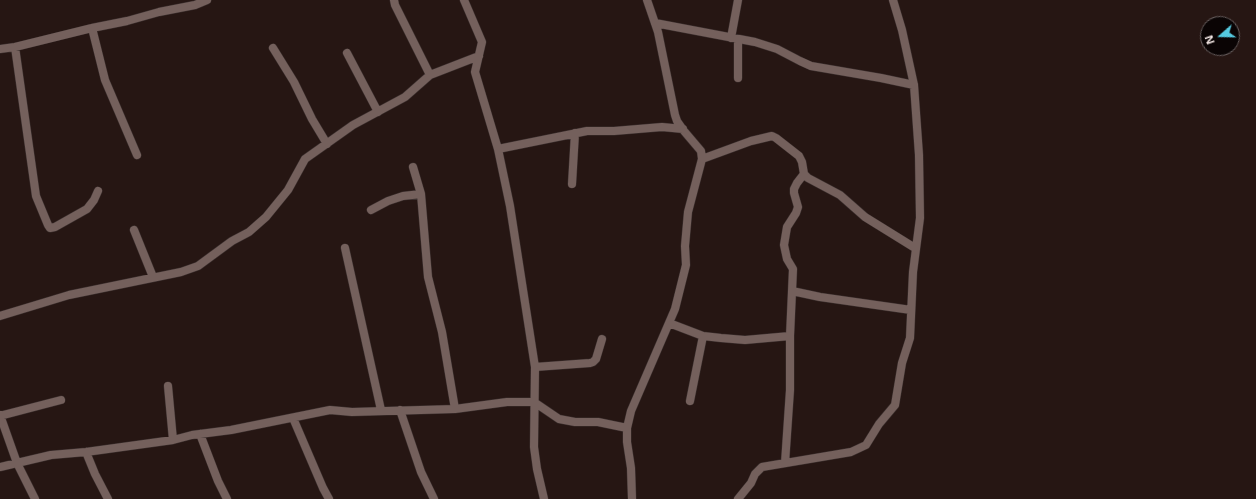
<!DOCTYPE html>
<style>
body{margin:0}
#map{position:relative;width:1256px;height:499px;overflow:hidden;background:#261613;font-family:"Noto Sans",sans-serif}
canvas{display:block}
.north{position:absolute;left:1200px;top:16px;width:40px;height:40px;box-sizing:border-box;background:#0a0404;border:1px solid #675e5e;border-radius:50%;rotate:250deg;font-size:11px;font-weight:700;line-height:16px;text-align:center;color:#f2e6e4}
.north::after{content:'';display:block;margin:auto;width:14px;height:18px;background:#55cae0;clip-path:polygon(50% 0,100% 100%,50% 72%,0 100%)}
</style>
<div id="map">
<canvas width="1256" height="499"></canvas>
<div class="north">N</div>
</div>
<script>
const ctx = document.querySelector('canvas').getContext('2d');
ctx.lineJoin = 'round';
const toPath = rows => new Path2D(rows.map(r => 'M' + r).join(''));
function stroke(path, color, width, dash) { ctx.strokeStyle = color; ctx.lineWidth = width; ctx.lineCap = dash ? 'butt' : 'round'; ctx.setLineDash(dash || []); ctx.stroke(path); }
const minor = toPath([
 [394,0,395,5,430,75],
 [464,0,482,42,475,72,498,149,510,206,535,367,534,447,537,469,544,499],
 [655,23,755,42,777,49,800,61,811,66,881,78,914,85],
 [92,28,105,80,137,155],
 [731,38,738,0],
 [15,47,36,196,48,225,50,228,55,227,87,209,94,200,98,191],
 [273,48,294,82,312,119,327,144],
 [0,49,15,47,92,28,127,21,159,12,195,5,207,0],
 [347,53,378,112],
 [738,78,738,39],
 [498,149,587,131,614,131,662,127,683,129],
 [702,159,751,141,772,136,776,138,799,156,802,162,804,174,808,178,840,195,865,217,915,248],
 [413,167,421,194,428,277,442,332,455,409],
 [572,184,575,133],
 [371,210,388,201,403,196,421,194],
 [134,230,153,277],
 [345,248,381,410],
 [792,291,820,297,911,310],
 [0,316,69,295,181,272,198,266,232,241,249,232,266,217,288,190,305,159,353,125,405,97,430,75,479,56],
 [669,323,703,336,721,338,745,340,790,336,793,269,787,259,784,245,787,227,796,213,798,207,794,193,794,189,797,183,804,174],
 [535,367,590,363,593,362,596,359,602,339],
 [168,386,173,440],
 [690,401,703,336],
 [400,410,421,472,434,499],
 [0,415,17,463,51,455,86,452,173,440,192,435,231,430,330,410,352,412,455,409,507,402,534,402,559,419,575,422,598,422,627,428],
 [0,416,61,400],
 [293,418,323,488,329,499],
 [200,434,218,481,227,499],
 [86,452,95,474,108,499],
 [785,463,790,390,790,336],
 [0,467,17,463,35,499],
 [632,499,631,468,627,442,627,428,631,411,675,309,686,265,685,246,688,212,702,159,701,151,684,131,677,121,675,115,658,32,647,0],
 [738,499,751,483,755,474,762,467,851,452,866,445,879,424,895,405,902,363,910,338,913,272,920,218,919,155,914,85,902,30,893,0]
]);
stroke(minor, '#3c302f', 9);
stroke(minor, '#74605c', 8);
</script>
